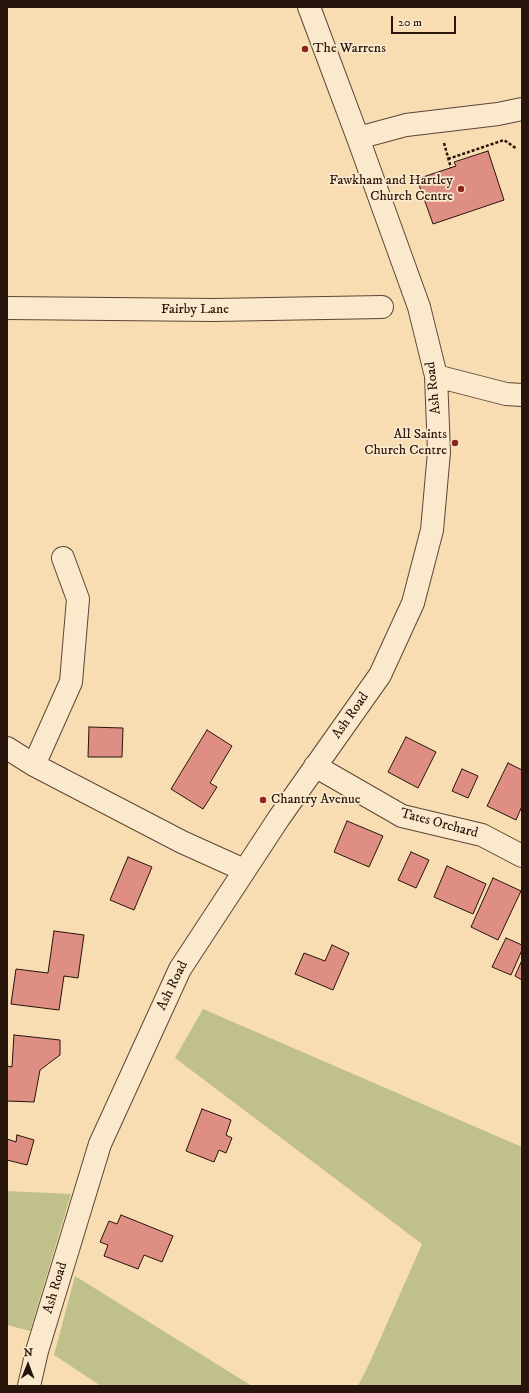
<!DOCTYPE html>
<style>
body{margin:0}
#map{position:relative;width:529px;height:1393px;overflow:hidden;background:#f8ddb2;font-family:"IM FELL DW Pica",serif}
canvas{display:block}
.frame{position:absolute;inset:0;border:8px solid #27140a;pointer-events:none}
.north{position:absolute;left:8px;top:1345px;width:40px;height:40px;-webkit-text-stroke:3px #fae9cd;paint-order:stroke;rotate:1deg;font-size:11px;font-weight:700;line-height:16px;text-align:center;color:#27140a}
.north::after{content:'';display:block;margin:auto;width:14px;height:18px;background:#27140a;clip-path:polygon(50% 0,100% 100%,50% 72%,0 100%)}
.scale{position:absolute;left:391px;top:16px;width:65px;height:18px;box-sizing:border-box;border:2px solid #27140a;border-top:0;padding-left:5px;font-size:12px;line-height:14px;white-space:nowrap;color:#27140a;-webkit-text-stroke:3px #fae9cd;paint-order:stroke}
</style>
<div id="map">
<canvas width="529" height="1393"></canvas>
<div class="frame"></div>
<div class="north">N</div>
<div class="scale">20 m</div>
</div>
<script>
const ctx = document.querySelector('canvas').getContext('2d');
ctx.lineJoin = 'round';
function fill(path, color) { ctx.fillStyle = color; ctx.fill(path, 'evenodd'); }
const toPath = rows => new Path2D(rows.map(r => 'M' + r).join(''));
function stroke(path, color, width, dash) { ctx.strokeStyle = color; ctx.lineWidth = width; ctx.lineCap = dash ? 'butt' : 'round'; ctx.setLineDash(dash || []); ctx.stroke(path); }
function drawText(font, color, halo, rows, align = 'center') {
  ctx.font = font + ' "IM FELL DW Pica",serif'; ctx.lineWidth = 3.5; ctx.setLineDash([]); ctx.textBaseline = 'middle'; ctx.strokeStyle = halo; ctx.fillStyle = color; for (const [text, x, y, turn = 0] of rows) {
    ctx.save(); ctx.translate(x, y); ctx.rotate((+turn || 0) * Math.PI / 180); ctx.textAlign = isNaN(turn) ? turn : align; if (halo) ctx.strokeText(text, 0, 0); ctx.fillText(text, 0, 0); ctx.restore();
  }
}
fill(toPath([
 [203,1009,522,1147,522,1386,358,1386,370,1362,422,1244,175,1058],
 [7,1191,71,1194,30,1331,7,1325],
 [75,1276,252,1386,101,1386,54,1355]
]), '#c0c08a');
const building = toPath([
 [488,151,504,200,433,224,417,179,456,166,454,162,488,151],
 [89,727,123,728,122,757,88,757,89,727],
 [207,730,232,746,210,783,217,787,203,809,171,789,207,730],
 [406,737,436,752,418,788,388,772,406,737],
 [508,763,522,770,522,806,516,820,487,806,508,763],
 [462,769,478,776,468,798,452,791,462,769],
 [347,821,383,836,369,867,334,852,347,821],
 [411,852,429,860,416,888,398,880,411,852],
 [128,857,152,867,134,910,110,900,128,857],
 [447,866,486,884,473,914,434,897,447,866],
 [493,878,521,891,498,940,471,927,493,878],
 [54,931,84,935,78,978,64,976,59,1010,11,1004,16,969,48,973,54,931],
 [506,938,522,945,522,950,511,975,492,967,506,938],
 [332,945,349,953,333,990,295,974,304,953,325,961,332,945],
 [522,960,522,980,515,976,522,960],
 [14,1035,60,1040,60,1055,40,1070,34,1102,7,1101,7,1066,12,1067,14,1035],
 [202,1109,231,1120,226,1135,232,1138,226,1153,219,1150,214,1162,186,1151,202,1109],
 [17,1135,34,1140,27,1165,7,1160,7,1139,16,1142,17,1135],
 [121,1215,173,1236,162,1262,144,1255,138,1269,104,1256,108,1245,100,1242,109,1221,117,1224,121,1215]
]);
fill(building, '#de8e83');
stroke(building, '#27140a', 1);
const minor = toPath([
 [358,138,406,125,498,114,522,109],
 [7,308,214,310,382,307],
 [436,376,506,394,522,395],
 [7,748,34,765,182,842,244,870],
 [34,765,71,682,78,599,63,558],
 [315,766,402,816,482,835,522,856],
 [29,1386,37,1351,100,1144,180,969,279,818,380,675,413,603,432,530,439,452,436,376,419,307,358,138,309,7]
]);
stroke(minor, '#5b4634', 24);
stroke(toPath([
 [444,143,451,168],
 [448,159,504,140,517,149]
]), '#27140a', 2.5, [3, 2]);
stroke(minor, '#fae9cd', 22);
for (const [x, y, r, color] of [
 [305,49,4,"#8f2418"],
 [461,189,4,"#8f2418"],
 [455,443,4,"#8f2418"],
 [263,800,4,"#8f2418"]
]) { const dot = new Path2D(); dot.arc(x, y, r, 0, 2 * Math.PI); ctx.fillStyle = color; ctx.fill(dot); stroke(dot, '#fae9cd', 1.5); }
drawText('14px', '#27140a', '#fae9cd', [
 ["The Warrens",313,49],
 ["Fawkham and Hartley",453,181,"right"],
 ["Church Centre",453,197,"right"],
 ["All Saints",447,435,"right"],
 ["Church Centre",447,451,"right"],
 ["Chantry Avenue",271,800]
], 'left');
drawText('14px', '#27140a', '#fae9cd', [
 ["Fairby Lane",195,310],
 ["Ash Road",434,388,-96],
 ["Ash Road",351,716,-55],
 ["Tates Orchard",439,824,15],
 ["Ash Road",173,986,-64],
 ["Ash Road",56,1288,-73]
]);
</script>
